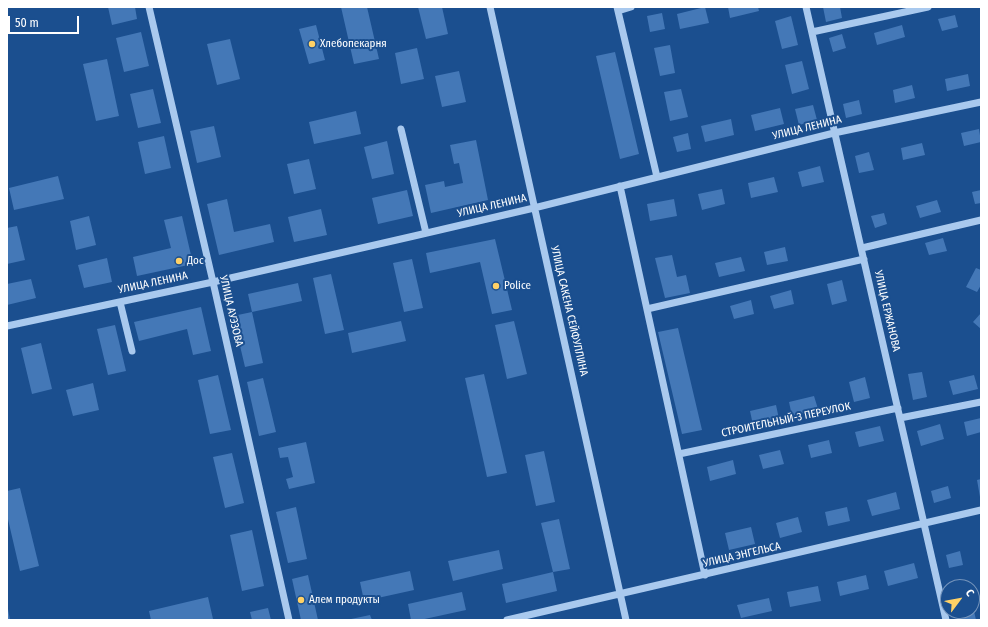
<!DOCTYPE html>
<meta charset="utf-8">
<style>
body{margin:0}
#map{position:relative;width:988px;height:627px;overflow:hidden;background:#1b4f8f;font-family:"Fira Sans Condensed",sans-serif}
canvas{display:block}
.frame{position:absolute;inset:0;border:8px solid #fff;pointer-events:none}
.north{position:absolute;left:940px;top:579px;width:40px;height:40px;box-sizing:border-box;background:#1b4f8f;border:1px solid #7695bc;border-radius:50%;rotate:58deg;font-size:11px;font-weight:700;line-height:16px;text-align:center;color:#fff}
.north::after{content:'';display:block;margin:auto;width:14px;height:18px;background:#ffd166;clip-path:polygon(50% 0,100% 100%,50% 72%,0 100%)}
.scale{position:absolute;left:8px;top:16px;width:71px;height:18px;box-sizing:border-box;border:2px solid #fff;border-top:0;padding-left:5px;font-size:12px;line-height:14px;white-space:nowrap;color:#fff;-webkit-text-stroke:3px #1b4f8f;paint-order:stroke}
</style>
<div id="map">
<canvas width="988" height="627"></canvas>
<div class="frame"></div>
<div class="north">С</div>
<div class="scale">50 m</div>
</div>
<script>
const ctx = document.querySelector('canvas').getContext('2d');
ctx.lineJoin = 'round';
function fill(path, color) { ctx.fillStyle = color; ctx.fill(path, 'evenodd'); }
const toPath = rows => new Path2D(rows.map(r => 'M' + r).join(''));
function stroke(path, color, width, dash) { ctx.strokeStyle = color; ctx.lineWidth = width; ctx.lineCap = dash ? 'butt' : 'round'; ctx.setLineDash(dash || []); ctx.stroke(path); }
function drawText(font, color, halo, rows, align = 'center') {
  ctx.font = font + ' "Fira Sans Condensed",sans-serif'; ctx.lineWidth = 4; ctx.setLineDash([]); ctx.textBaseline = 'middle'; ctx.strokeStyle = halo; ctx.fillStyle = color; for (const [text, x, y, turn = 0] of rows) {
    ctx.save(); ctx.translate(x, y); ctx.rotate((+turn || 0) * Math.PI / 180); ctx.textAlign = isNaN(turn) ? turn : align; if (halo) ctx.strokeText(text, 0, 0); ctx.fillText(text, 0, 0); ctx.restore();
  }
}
fill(toPath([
 [108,7,135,7,137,19,112,25],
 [341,7,367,7,379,59,354,64],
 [418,7,442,7,448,34,426,39],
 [705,7,709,23,680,29,677,14],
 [728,7,758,7,759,11,730,18],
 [823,7,840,7,842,18,826,22],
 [662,13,665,29,650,32,647,16],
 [955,15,958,27,942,31,938,19],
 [791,16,798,45,782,49,775,21],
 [316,25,325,60,309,64,299,29],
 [902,25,905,37,877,45,874,33],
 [141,32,149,66,124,72,116,38],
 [842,34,846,48,833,52,829,38],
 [230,39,240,79,217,85,207,44],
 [670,45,675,73,660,76,654,48],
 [417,48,424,79,401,84,395,53],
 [615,52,639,154,620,159,596,56],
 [107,59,119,116,96,121,83,64],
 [802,61,809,89,792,94,785,65],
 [459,71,466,102,442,107,435,76],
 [968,74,970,86,947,91,945,79],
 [912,85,915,98,895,103,893,90],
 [153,89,161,123,138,128,130,94],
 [681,89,688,117,670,121,664,92],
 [859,100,862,114,846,118,843,104],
 [813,105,817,120,799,125,795,109],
 [780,108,784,124,755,131,751,115],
 [356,111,361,134,314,144,309,122],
 [731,119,734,135,705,142,701,126],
 [214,126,221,157,197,163,190,131],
 [979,129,981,142,964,146,961,133],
 [688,133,691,149,677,152,673,137],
 [164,136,171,168,145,174,138,142],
 [476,140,488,200,431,213,425,185,444,181,445,187,463,183,459,163,454,164,450,145],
 [387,141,394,174,372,179,364,147],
 [922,143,925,155,903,160,901,148],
 [869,152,874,170,859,173,855,156],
 [309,159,316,189,294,194,287,164],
 [820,166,824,182,802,187,798,172],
 [58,176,64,199,14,210,9,188],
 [774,177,778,192,751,198,748,183],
 [722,189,725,204,702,210,698,194],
 [407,190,413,216,378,224,372,198],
 [981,190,981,203,975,204,972,192],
 [227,199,234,232,270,224,274,242,219,255,207,204],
 [674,199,677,216,650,221,647,204],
 [937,200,941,212,920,218,916,206],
 [321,209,327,235,294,242,288,217],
 [884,213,887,224,875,228,871,216],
 [89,216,96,245,76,250,70,221],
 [182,216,193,264,137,276,133,257,171,248,164,220],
 [17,226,25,260,7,264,7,228],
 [943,238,947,251,929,255,925,243],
 [495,239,512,310,492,314,480,262,430,273,426,253],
 [785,247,788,261,767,265,764,252],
 [672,255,677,277,686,275,690,293,665,298,655,258],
 [741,257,745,271,719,277,715,263],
 [107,258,112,282,84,288,78,265],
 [412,259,423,308,404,312,393,263],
 [976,268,981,270,981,285,977,292,966,287],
 [331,274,344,330,325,334,313,278],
 [31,279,36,298,7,305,7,284],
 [842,280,847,301,832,305,827,284],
 [298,283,302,301,252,312,248,294],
 [791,290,794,304,774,309,770,296],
 [751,300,754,314,734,319,730,306],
 [201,307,211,351,193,355,187,329,139,341,134,322],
 [252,312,263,363,245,367,233,316],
 [981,313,981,329,973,322],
 [401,321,406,341,352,353,348,333],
 [514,321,527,374,507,379,495,325],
 [115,325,126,371,108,375,97,329],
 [678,328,702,430,682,434,658,332],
 [41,343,52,389,32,394,21,348],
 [922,372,927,397,913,400,908,374],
 [484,374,507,473,487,477,465,378],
 [218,375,231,430,210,434,198,380],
 [974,375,978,389,953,395,949,381],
 [865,377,870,398,854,402,849,382],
 [263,378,276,432,259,436,247,382],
 [93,383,99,410,73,416,66,390],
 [814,396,818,409,792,416,789,402],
 [776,405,779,419,753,425,750,411],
 [981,418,981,432,967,436,964,422],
 [940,424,944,439,921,446,917,431],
 [880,426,884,441,859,447,855,432],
 [829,440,832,453,811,458,808,445],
 [306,442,315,483,289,489,286,479,293,477,288,457,280,458,278,448],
 [780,450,784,464,763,469,759,455],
 [544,451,555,502,536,506,525,455],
 [232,453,244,503,225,508,213,457],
 [733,460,736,474,710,481,707,467],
 [981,479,981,497,980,497,977,480],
 [948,486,951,498,934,503,931,491],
 [20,488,39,566,20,571,7,515,7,491],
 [896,492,900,509,872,516,867,500],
 [296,507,307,559,288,563,276,512],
 [847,507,850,521,828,526,825,512],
 [798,517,802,532,780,538,776,523],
 [559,519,570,569,553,572,541,523],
 [751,527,755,544,729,550,725,533],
 [252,530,264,586,242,591,230,535],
 [499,550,503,569,453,581,448,561],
 [960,551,963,565,949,568,946,555],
 [914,563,918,578,888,586,884,571],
 [410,571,414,590,364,601,360,582],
 [553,572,557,591,506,603,502,584],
 [308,575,318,620,301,620,292,579],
 [866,575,869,589,840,596,837,582],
 [818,586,821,601,790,607,787,592],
 [462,592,466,610,420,620,411,620,408,604],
 [208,597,213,619,151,620,149,611],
 [769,598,772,611,741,618,737,605],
 [268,608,271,620,252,620,250,612],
 [7,609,8,609,10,620,7,620],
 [974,611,976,620,961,620,959,614],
 [370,615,372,620,351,620,351,619]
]), '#4478b7');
stroke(toPath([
 [149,7,213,282,289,620],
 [490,7,626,620],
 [617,7,657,177],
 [806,7,946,620],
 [618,11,631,7],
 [812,32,928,7],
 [401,129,426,233],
 [620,186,705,575],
 [862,248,981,220],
 [120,302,132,351],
 [647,309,864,259],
 [7,326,213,282,414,236,534,208,834,133,981,102],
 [900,418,981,402],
 [679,454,898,408],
 [507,620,981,510]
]), '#a9c9ee', 7);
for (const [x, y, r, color] of [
 [312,44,4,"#ffd166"],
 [179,261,4,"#ffd166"],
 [496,286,4,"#ffd166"],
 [301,600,4,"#ffd166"]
]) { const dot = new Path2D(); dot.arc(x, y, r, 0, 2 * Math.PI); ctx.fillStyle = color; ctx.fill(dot); stroke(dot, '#1b4f8f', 1.5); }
drawText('11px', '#fff', '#1b4f8f', [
 ["Хлебопекарня",320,44],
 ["Дос",187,261],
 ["Police",504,286],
 ["Алем продукты",309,600]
], 'left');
drawText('11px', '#fff', '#1b4f8f', [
 ["УЛИЦА ЛЕНИНА",807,128,-14],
 ["УЛИЦА ЛЕНИНА",492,206,-13],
 ["УЛИЦА ЛЕНИНА",153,283,-12],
 ["УЛИЦА АУЭЗОВА",231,311,77],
 ["УЛИЦА САКЕНА СЕЙФУЛЛИНА",569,311,77],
 ["УЛИЦА ЕРЖАНОВА",887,311,77],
 ["СТРОИТЕЛЬНЫЙ-3 ПЕРЕУЛОК",786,420,-12],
 ["УЛИЦА ЭНГЕЛЬСА",742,555,-13]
]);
</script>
